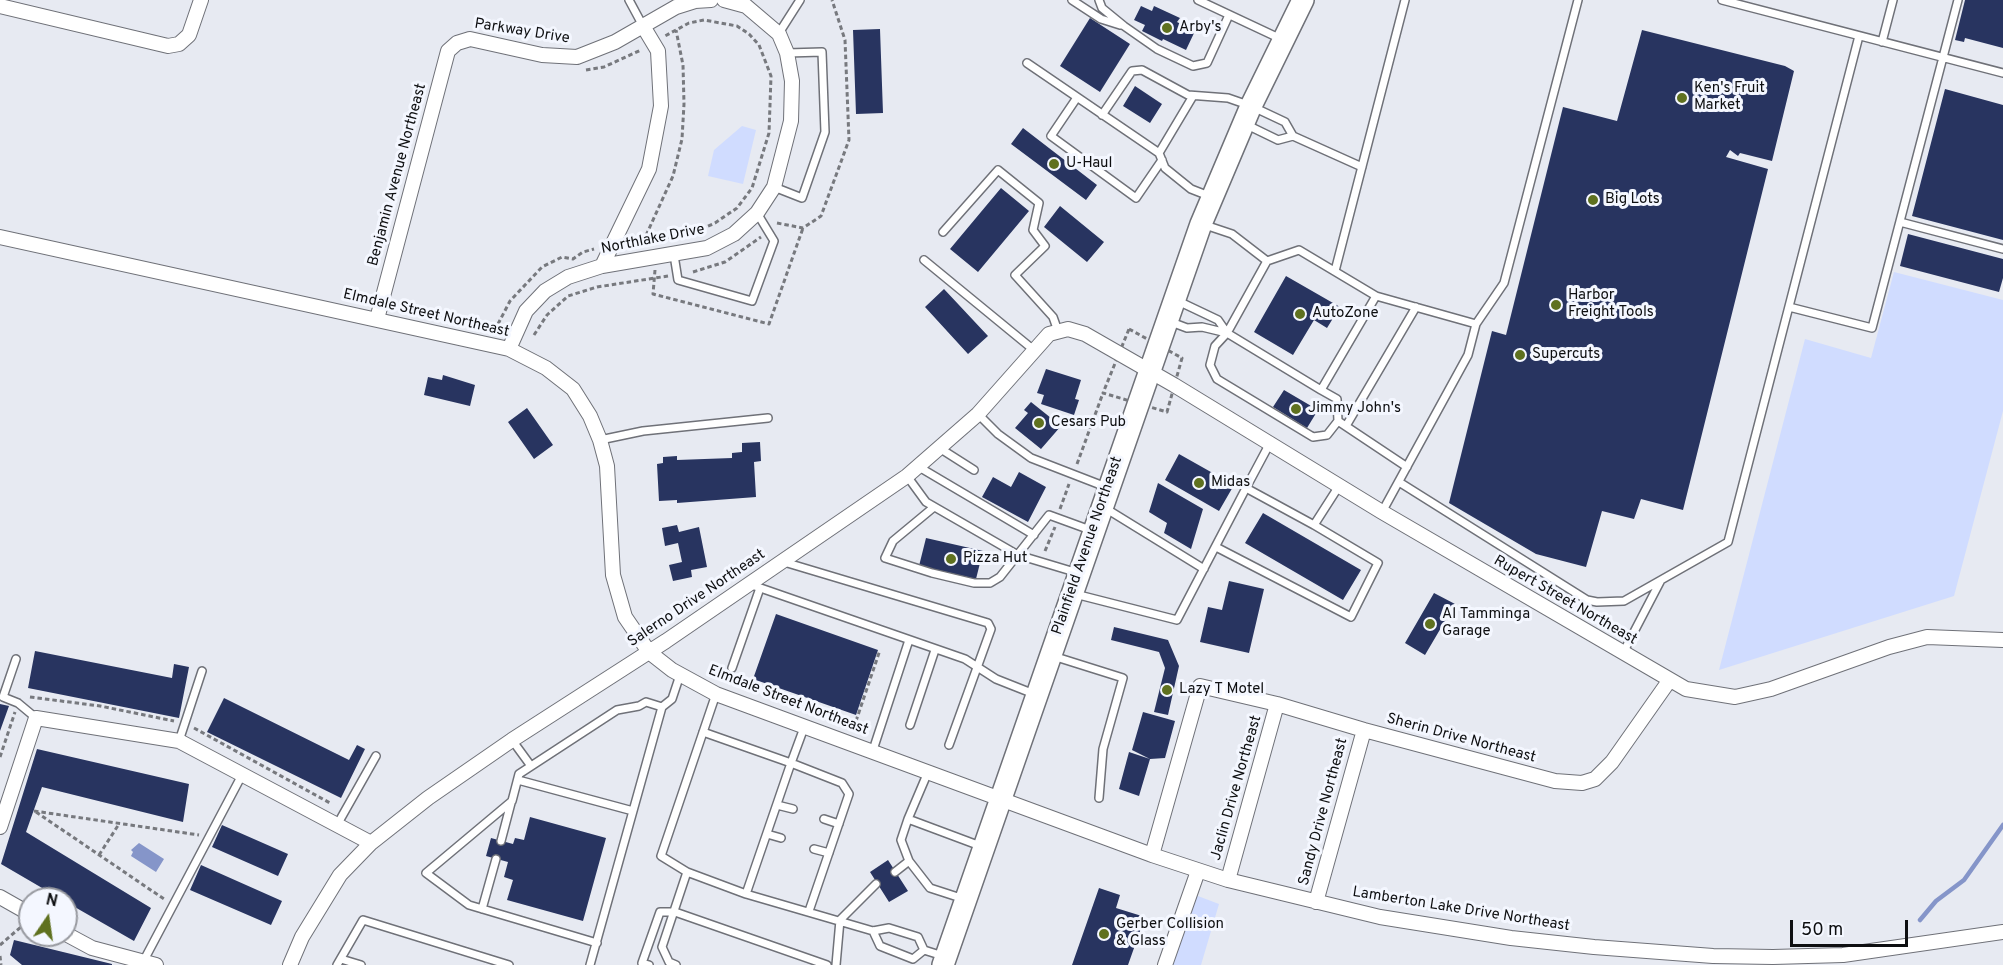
<!DOCTYPE html>
<style>
body{margin:0}
#map{position:relative;width:2003px;height:965px;overflow:hidden;background:#e7eaf2;font-family:Overpass,sans-serif}
canvas{display:block}
.north{position:absolute;left:18px;top:887px;width:60px;height:60px;box-sizing:border-box;background:#f4f7ff;border:2px solid #989aa0;border-radius:50%;rotate:13deg;font-size:16px;font-weight:700;line-height:24px;text-align:center;color:#0e0f11}
.north::after{content:'';display:block;margin:auto;width:21px;height:27px;background:#5f711f;clip-path:polygon(50% 0,100% 100%,50% 72%,0 100%)}
.scale{position:absolute;left:1790px;top:920px;width:118px;height:27px;box-sizing:border-box;border:3px solid #0e0f11;border-top:0;padding-left:8px;font-size:18px;line-height:21px;white-space:nowrap;color:#0e0f11;-webkit-text-stroke:4px #f4f7ff;paint-order:stroke}
</style>
<div id="map">
<canvas width="2003" height="965"></canvas>
<div class="north">N</div>
<div class="scale">50 m</div>
</div>
<script>
const ctx = document.querySelector('canvas').getContext('2d');
ctx.lineJoin = 'round';
function fill(path, color) { ctx.fillStyle = color; ctx.fill(path, 'evenodd'); }
const toPath = rows => new Path2D(rows.map(r => 'M' + r).join(''));
function stroke(path, color, width, dash) { ctx.strokeStyle = color; ctx.lineWidth = width; ctx.lineCap = dash ? 'butt' : 'round'; ctx.setLineDash(dash || []); ctx.stroke(path); }
function drawText(font, color, halo, rows, align = 'center') {
  ctx.font = font + ' Overpass,sans-serif'; ctx.lineWidth = 6; ctx.setLineDash([]); ctx.textBaseline = 'middle'; ctx.strokeStyle = halo; ctx.fillStyle = color; for (const [text, x, y, turn = 0] of rows) {
    ctx.save(); ctx.translate(x, y); ctx.rotate((+turn || 0) * Math.PI / 180); ctx.textAlign = isNaN(turn) ? turn : align; if (halo) ctx.strokeText(text, 0, 0); ctx.fillText(text, 0, 0); ctx.restore();
  }
}
fill(toPath([
 [742,126,756,130,743,184,708,176,714,150],
 [1894,272,2003,300,2003,411,1954,596,1719,670,1805,339,1871,358],
 [1190,893,1219,904,1201,965,1166,965]
]), '#d0dcff');
fill(toPath([
 [139,843,164,859,156,872,131,856,133,852,131,850]
]), '#8595c9');
stroke(toPath([
 [1920,920,1936,901,1964,880,2003,825]
]), '#8595c9', 4.5);
fill(toPath([
 [1965,0,2003,0,2003,48,1965,38,1964,42,1955,40],
 [1141,6,1152,11,1154,6,1180,18,1177,22,1195,31,1186,50,1163,39,1162,41,1142,31,1145,25,1134,20],
 [1090,18,1130,44,1100,92,1060,66],
 [880,29,883,113,856,114,853,30],
 [1642,30,1785,66,1794,71,1772,161,1740,153,1738,156,1730,150,1726,157,1768,169,1683,510,1641,499,1634,519,1602,511,1586,567,1536,554,1449,503,1492,331,1506,335,1563,107,1617,121],
 [1135,86,1162,104,1150,123,1123,106],
 [1945,89,2003,105,2003,240,1912,216],
 [1023,128,1097,185,1086,200,1011,144],
 [1001,188,1029,211,978,272,950,249],
 [1060,206,1104,242,1087,262,1044,227],
 [1908,234,2003,259,2003,278,1999,292,1900,266],
 [1286,276,1340,307,1327,328,1314,320,1293,355,1254,332],
 [944,289,988,336,968,354,925,307],
 [1046,369,1081,380,1075,399,1079,400,1074,415,1041,404,1044,395,1037,393],
 [443,375,475,385,470,406,424,395,428,377,442,380],
 [1284,390,1318,410,1307,428,1273,407],
 [1031,402,1061,426,1041,449,1015,428,1028,413,1024,410],
 [527,408,553,445,534,459,508,422],
 [760,442,761,461,754,462,756,497,677,503,677,500,659,501,657,464,663,463,663,457,677,456,677,460,732,458,732,453,742,452,742,443],
 [1179,454,1234,485,1219,511,1165,480],
 [1019,472,1046,487,1028,522,982,497,993,477,1011,487],
 [1158,483,1203,509,1191,549,1164,533,1167,523,1149,512],
 [1263,513,1361,570,1343,600,1245,543],
 [677,525,679,532,699,527,707,567,691,570,692,577,673,581,669,565,682,562,678,543,665,546,662,528],
 [926,538,983,551,976,579,919,566],
 [1229,581,1264,589,1249,653,1200,642,1208,607,1222,610],
 [1434,593,1455,604,1425,655,1405,643],
 [776,614,878,650,856,715,753,679],
 [1114,627,1168,640,1179,666,1168,715,1154,712,1165,668,1159,652,1111,640],
 [35,651,172,678,174,664,189,667,179,718,28,688],
 [224,698,349,760,357,745,365,749,341,798,207,732],
 [0,704,9,706,0,731],
 [1143,712,1175,721,1165,758,1150,759,1139,796,1119,789,1129,752,1150,759,1132,750],
 [37,749,189,784,183,822,42,787,26,832,151,908,134,941,66,902,66,899,61,899,1,864],
 [530,817,606,838,583,921,507,900,513,880,504,877,508,862,486,856,491,838,513,844,515,838,524,840],
 [222,825,288,854,278,876,212,847],
 [888,860,908,891,889,902,870,872],
 [201,865,282,901,271,925,190,890],
 [1099,888,1120,895,1116,908,1145,917,1128,965,1072,965],
 [14,940,112,964,112,965,22,965,10,955]
]), '#283460');
const service = toPath([
 [629,0,643,26],
 [1072,0,1101,19,1120,25],
 [1099,0,1102,8,1124,26,1157,49,1193,66,1207,63,1229,15],
 [1198,0,1281,39],
 [1722,0,2003,73],
 [779,33,800,0],
 [1882,42,1893,0],
 [1027,63,1159,153,1165,168,1191,189,1209,196],
 [1076,99,1051,136,1136,198,1162,160],
 [1102,115,1132,71,1142,70,1188,95,1228,98,1251,106,1285,122,1293,136,1362,167],
 [1245,124,1278,140,1293,136],
 [1159,153,1193,96],
 [774,187,802,198,825,132,822,52,787,53],
 [1900,222,2003,249],
 [1205,225,1232,234,1267,261],
 [943,232,998,170,1039,203,1033,230,1045,246,1015,275,1053,317,1058,331],
 [674,255,678,280,752,301,774,241,757,213],
 [924,260,1035,351],
 [1335,271,1405,0],
 [1376,296,1476,324],
 [1178,301,1218,320,1227,333],
 [1789,307,1872,328,1958,0],
 [1171,322,1187,328,1202,327,1227,333,1321,390,1376,296,1299,250,1267,261,1227,333,1215,346,1210,365,1217,379,1313,437,1327,435,1338,421],
 [1321,390,1337,399,1338,421,1407,467],
 [978,414,998,434,1031,458,1106,487],
 [1346,426,1416,307],
 [600,440,643,431,768,418],
 [941,449,974,470],
 [919,467,1034,535],
 [907,476,926,502,1018,555,1078,573],
 [1399,482,1587,600,1597,602,1624,601,1728,542,1859,36],
 [1246,488,1270,443],
 [934,507,893,541,885,558,932,573,974,583,990,583,1000,577,1049,515,1093,531],
 [1105,508,1204,569],
 [1382,512,1468,355,1476,324,1504,283,1578,0],
 [1216,547,1351,617,1378,563,1314,525],
 [784,562,988,623,991,629,949,745],
 [749,584,965,659,996,679,1034,694],
 [1075,594,1177,620,1246,488,1314,525,1339,486],
 [1623,653,1660,582],
 [1053,656,1123,678,1103,749,1099,798],
 [16,659,3,697,18,703,36,718],
 [732,668,760,588],
 [805,725,791,763,842,783,849,794,809,911],
 [910,725,935,650],
 [703,732,791,763,746,894],
 [512,740,531,766],
 [179,741,202,671],
 [873,750,909,640],
 [928,772,908,819,983,847],
 [518,780,633,811],
 [777,805,793,809],
 [824,819,839,824],
 [908,819,901,840,909,861,930,888,964,899],
 [337,825,376,756],
 [767,834,781,838],
 [501,841,511,803],
 [814,849,829,853],
 [687,872,746,894,873,931,889,928,918,937,924,950,943,956],
 [895,872,909,861],
 [482,909,496,859],
 [873,931,880,946,913,959,924,950],
 [597,943,469,905,426,873,512,801,519,774,617,710,639,706,646,702,662,707],
 [341,959,361,965],
 [143,962,242,775],
 [337,965,363,920,509,965],
 [590,965,662,707,672,699,680,675],
 [649,965,642,963,660,912,675,912,827,965],
 [676,965,669,962,662,947,687,872,661,856,716,694],
 [836,965,840,920,876,884]
]);
const minor = toPath([
 [0,6,168,46,179,44,189,35,201,0],
 [0,237,509,349,546,368,573,389,590,416,600,440,607,466,613,575,625,617,649,652,672,670,716,694,1152,855,1228,880,1380,917,1511,938,1594,947,1713,956,1773,957,1843,955,2003,932],
 [602,266,649,169,661,106,658,51,643,26],
 [377,319,448,51,457,43,470,39,542,55,577,57,615,42,676,7,695,1,711,0],
 [509,349,526,311,545,291,568,277,602,266,707,248,734,234,757,213,774,187,791,121,792,81,787,53,779,34,746,6,724,0],
 [0,827,36,718,179,741,371,843],
 [1152,855,1200,686,1277,704,1364,730,1555,781,1582,783,1595,779,1612,762,1669,681],
 [1228,880,1277,704],
 [0,897,30,914],
 [1316,902,1364,730],
 [66,934,92,948,156,965],
 [290,965,302,937,340,875,371,843,428,798,512,740,666,641,907,476,978,414,1049,334,1068,329,1085,334,1174,385,1382,512,1686,689,1735,697,1771,689,1889,647,1927,637,2003,640],
 [1165,965,1198,871]
]);
const primary = toPath([
 [943,965,1201,224,1251,106,1303,0]
]);
stroke(service, '#6f7178', 10);
stroke(minor, '#6f7178', 16);
stroke(primary, '#6f7178', 24);
stroke(toPath([
 [586,70,604,67,641,50],
 [777,223,803,228,821,216,849,140,845,40,832,0],
 [643,242,673,176,682,139,684,104,683,65,676,30],
 [628,244,690,234,715,223,737,208,752,188,769,133,771,76,759,45,749,34,737,26,704,20,689,23,665,36],
 [655,270,653,294,769,324,803,228],
 [693,272,725,262,761,237],
 [498,324,510,301,542,267,562,257,573,259,583,252,594,249],
 [1129,329,1182,358,1167,412,1103,393,1129,329],
 [534,335,547,315,568,296,597,287,668,276],
 [1077,464,1103,393],
 [1060,509,1069,484],
 [1045,551,1055,527],
 [30,697,100,706,174,721],
 [856,721,880,650],
 [194,728,330,803],
 [0,757,15,712],
 [34,811,199,835],
 [36,812,164,899],
 [99,855,119,824],
 [0,945,22,926],
 [0,956,1,965]
]), '#77797e', 3, [4.5, 3]);
stroke(service, '#fff', 7);
stroke(minor, '#fff', 14);
stroke(primary, '#fff', 21);
for (const [x, y, r, color] of [
 [1167,28,6,"#5f711f"],
 [1682,98,6,"#5f711f"],
 [1054,164,6,"#5f711f"],
 [1593,200,6,"#5f711f"],
 [1556,305,6,"#5f711f"],
 [1300,314,6,"#5f711f"],
 [1520,355,6,"#5f711f"],
 [1296,409,6,"#5f711f"],
 [1039,423,6,"#5f711f"],
 [1199,483,6,"#5f711f"],
 [951,559,6,"#5f711f"],
 [1430,624,6,"#5f711f"],
 [1167,690,6,"#5f711f"],
 [1104,934,6,"#5f711f"]
]) { const dot = new Path2D(); dot.arc(x, y, r, 0, 2 * Math.PI); ctx.fillStyle = color; ctx.fill(dot); stroke(dot, '#f4f7ff', 2); }
drawText('15px', '#0e0f11', '#f4f7ff', [
 ["Arby's",1179,28],
 ["Ken's Fruit",1694,89],
 ["Market",1694,106],
 ["U-Haul",1066,164],
 ["Big Lots",1605,200],
 ["Harbor",1568,296],
 ["Freight Tools",1568,313],
 ["AutoZone",1312,314],
 ["Supercuts",1532,355],
 ["Jimmy John's",1308,409],
 ["Cesars Pub",1051,423],
 ["Midas",1211,483],
 ["Pizza Hut",963,559],
 ["Al Tamminga",1442,615],
 ["Garage",1442,632],
 ["Lazy T Motel",1179,690],
 ["Gerber Collision",1116,925],
 ["& Glass",1116,942]
], 'left');
drawText('15px', '#0e0f11', '#f4f7ff', [
 ["Parkway Drive",522,32,9],
 ["Benjamin Avenue Northeast",398,175,-75],
 ["Northlake Drive",653,240,-11],
 ["Elmdale Street Northeast",426,314,13],
 ["Plainfield Avenue Northeast",1088,546,-71],
 ["Salerno Drive Northeast",697,599,-34],
 ["Rupert Street Northeast",1565,601,30],
 ["Elmdale Street Northeast",788,701,21],
 ["Sherin Drive Northeast",1461,739,15],
 ["Jaclin Drive Northeast",1237,788,-74],
 ["Sandy Drive Northeast",1324,812,-75],
 ["Lamberton Lake Drive Northeast",1461,910,9]
]);
</script>
